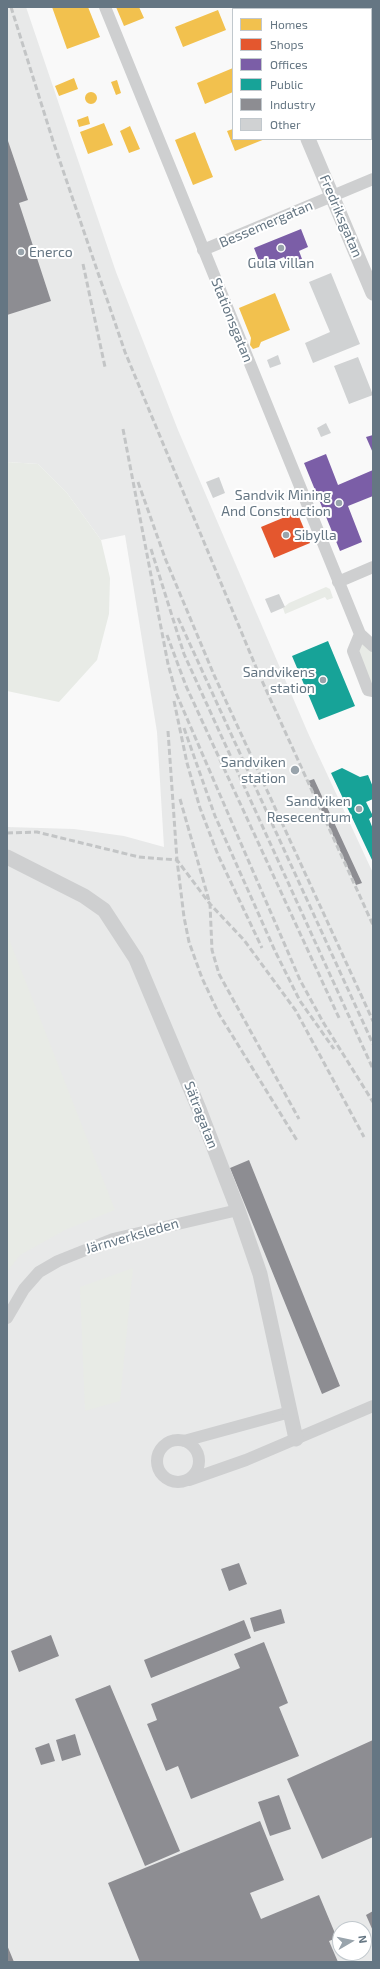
<!DOCTYPE html>
<meta charset="utf-8">
<style>
body{margin:0}
#map{position:relative;width:380px;height:1969px;overflow:hidden;background:#f9f9f9;font-family:"Exo 2",sans-serif}
canvas{display:block}
.frame{position:absolute;inset:0;border:8px solid #657683;pointer-events:none}
.legend{position:absolute;left:232px;top:8px;width:140px;height:132px;box-sizing:border-box;background:#fff;border:1px solid #c1c8cd;margin:0;padding:5px 7px;list-style:none;font-size:12px;color:#657683}
.legend li{display:flex;align-items:center;gap:8px;height:20px}
.legend b{width:20px;border:1px solid #c1c8cd}
.north{position:absolute;left:332px;top:1921px;width:40px;height:40px;box-sizing:border-box;background:#fff;border:1px solid #c1c8cd;border-radius:50%;rotate:81deg;font-size:11px;font-weight:700;line-height:16px;text-align:center;color:#657683}
.north::after{content:'';display:block;margin:auto;width:14px;height:18px;background:#99a4ac;clip-path:polygon(50% 0,100% 100%,50% 72%,0 100%)}
</style>
<div id="map">
<canvas width="380" height="1969"></canvas>
<div class="frame"></div>
<ul class="legend">
<li><b style="height:11px;background:#f2c14e"></b>Homes</li>
<li><b style="height:11px;background:#e4572e"></b>Shops</li>
<li><b style="height:11px;background:#7b5ea7"></b>Offices</li>
<li><b style="height:11px;background:#17a398"></b>Public</li>
<li><b style="height:11px;background:#8d8d92"></b>Industry</li>
<li><b style="height:11px;background:#d0d2d3"></b>Other</li>
</ul>
<div class="north">N</div>
</div>
<script>
const ctx = document.querySelector('canvas').getContext('2d');
ctx.lineJoin = 'round';
function fill(path, color) { ctx.fillStyle = color; ctx.fill(path, 'evenodd'); }
const toPath = rows => new Path2D(rows.map(r => 'M' + r).join(''));
function stroke(path, color, width, dash) { ctx.strokeStyle = color; ctx.lineWidth = width; ctx.lineCap = dash ? 'butt' : 'round'; ctx.setLineDash(dash || []); ctx.stroke(path); }
function drawText(font, color, halo, rows, align = 'center') {
  ctx.font = font + ' "Exo 2",sans-serif'; ctx.lineWidth = 4; ctx.setLineDash([]); ctx.textBaseline = 'middle'; ctx.strokeStyle = halo; ctx.fillStyle = color; for (const [text, x, y, turn = 0] of rows) {
    ctx.save(); ctx.translate(x, y); ctx.rotate((+turn || 0) * Math.PI / 180); ctx.textAlign = isNaN(turn) ? turn : align; if (halo) ctx.strokeText(text, 0, 0); ctx.fillText(text, 0, 0); ctx.restore();
  }
}
fill(toPath([
 [7,7,26,7,116,272,178,430,308,733,373,873,373,1962,7,1962,7,827,74,829,124,836,164,847,157,732,125,535,101,540,67,493,38,464,7,462],
 [340,1929,364,1929,364,1953,340,1953]
]), '#e8e9e9');
fill(toPath([
 [7,462,38,464,67,493,101,540,110,578,109,614,97,660,59,702,7,691],
 [326,587,330,589,333,598,327,600,325,597,285,614,283,608,289,603],
 [360,634,373,646,373,691,353,651],
 [7,934,115,1210,65,1230,20,1255,7,1272],
 [133,1268,120,1401,85,1411,80,1287]
]), '#e8ebe6');
fill(toPath([
 [52,7,88,7,100,37,67,49],
 [116,7,139,7,144,18,124,26],
 [218,10,226,30,183,47,175,27],
 [233,68,233,92,205,104,197,83],
 [74,78,78,89,59,96,55,86],
 [117,80,121,93,116,95,111,82],
 '85 98a6 6 0 1 1 12 0a6 6 0 1 1-12 0Z',
 [88,116,90,124,79,127,77,120],
 [104,123,113,145,88,154,80,132],
 [130,126,140,149,129,153,120,131],
 [233,129,233,139,265,139,235,151,227,131],
 [195,132,213,177,193,185,175,140],
 [275,293,290,330,261,342,259,347,253,349,250,345,251,338,239,308]
]), '#f2c14e');
fill(toPath([
 [297,512,310,543,274,558,261,527]
]), '#e4572e');
fill(toPath([
 [301,229,308,247,299,251,302,259,288,265,284,257,261,266,254,248],
 [373,435,373,453,366,437],
 [326,454,338,485,373,470,373,496,348,506,362,542,340,551,304,463]
]), '#7b5ea7');
fill(toPath([
 [328,641,355,706,319,720,292,656],
 [342,768,360,777,368,775,373,787,373,799,366,802,373,816,369,819,373,829,373,862,331,773]
]), '#17a398');
fill(toPath([
 [366,7,373,7,373,20,371,21,371,9,362,9],
 [7,138,28,200,19,203,51,301,7,315],
 [314,779,362,883,356,885,308,781],
 [249,1160,340,1386,322,1394,230,1168],
 [239,1563,247,1584,229,1591,221,1569],
 [281,1609,285,1623,254,1632,250,1618],
 [244,1620,251,1638,151,1678,144,1660],
 [51,1635,59,1656,19,1672,11,1651],
 [264,1642,288,1703,279,1707,299,1756,191,1799,178,1766,166,1771,147,1724,157,1720,151,1704,240,1668,234,1654],
 [110,1685,180,1851,145,1866,75,1699],
 [75,1734,81,1755,62,1761,56,1740],
 [373,1740,373,1837,322,1859,287,1779],
 [49,1743,55,1761,41,1765,35,1748],
 [279,1795,291,1829,270,1836,258,1802],
 [260,1821,284,1880,250,1893,261,1919,319,1895,337,1938,329,1941,338,1962,140,1962,108,1883],
 [373,1911,373,1931,366,1915],
 [7,1945,14,1962,7,1962]
]), '#8d8d92');
fill(toPath([
 [331,273,360,344,313,363,305,343,330,332,309,282],
 [278,355,281,364,270,368,267,360],
 [358,357,373,395,349,404,334,366],
 [326,423,331,433,321,437,317,428],
 [219,477,225,493,213,498,206,482],
 [279,594,285,607,271,613,265,599]
]), '#d0d2d3');
stroke(toPath([
 [105,7,360,634,373,646],
 [318,9,322,7],
 [203,250,373,179],
 [338,582,373,567],
 [360,634,353,651,368,690,373,691],
 [7,1318,24,1289,39,1272,58,1261,113,1239,238,1210],
 '157 1461a21 21 0 1 1 42 0a21 21 0 1 1-42 0Z',
 [184,1441,290,1412],
 [189,1480,246,1460,373,1406]
]), '#cecfd0', 12);
stroke(toPath([
 [252,7,253,9],
 [308,139,373,293],
 [7,857,84,896,104,910,136,959,199,1109,238,1210,260,1274,296,1439]
]), '#cecfd0', 15);
stroke(toPath([
 [11,7,53,141,125,352,258,672,373,925],
 [83,264,105,367],
 [123,429,168,664,176,693,300,980,323,1022,373,1102],
 [138,482,165,558,214,675,373,1021],
 [151,549,184,654,373,1069],
 [178,618,373,1044],
 [167,635,186,686,340,1020],
 [174,701,187,763,200,808,218,855,262,948],
 [184,728,215,816,275,951,300,1001,334,1049],
 [168,731,177,860,184,917,189,942,202,978,219,1014,298,1142],
 [180,799,210,904,212,950,219,974,299,1119],
 [7,833,37,832,139,857,177,860,210,904,244,940,296,1011,364,1137]
]), '#c3c5c6', 3, [6, 3]);
for (const [x, y, r, color] of [
 [281,248,4,"#99a4ac"],
 [21,252,4,"#99a4ac"],
 [339,503,4,"#99a4ac"],
 [286,535,4,"#99a4ac"],
 [323,680,4,"#99a4ac"],
 [295,770,5,"#99a4ac"],
 [359,809,4,"#99a4ac"]
]) { const dot = new Path2D(); dot.arc(x, y, r, 0, 2 * Math.PI); ctx.fillStyle = color; ctx.fill(dot); stroke(dot, '#fff', 1.5); }
drawText('14px', '#657683', '#fff', [
 ["Fredriksgatan",341,216,67],
 ["Bessemergatan",266,224,-23],
 ["Stationsgatan",232,320,68],
 ["Sätragatan",201,1115,69],
 ["Järnverksleden",132,1236,-16]
]);
drawText('14px', '#657683', '#fff', [
 ["Enerco",29,252,"left"],
 ["Gula villan",281,263,"center"],
 ["Sandvik Mining",331,495],
 ["And Construction",331,511],
 ["Sibylla",294,535,"left"],
 ["Sandvikens",315,672],
 ["station",315,688],
 ["Sandviken",286,762],
 ["station",286,778],
 ["Sandviken",351,801],
 ["Resecentrum",351,817]
], 'right');
</script>
